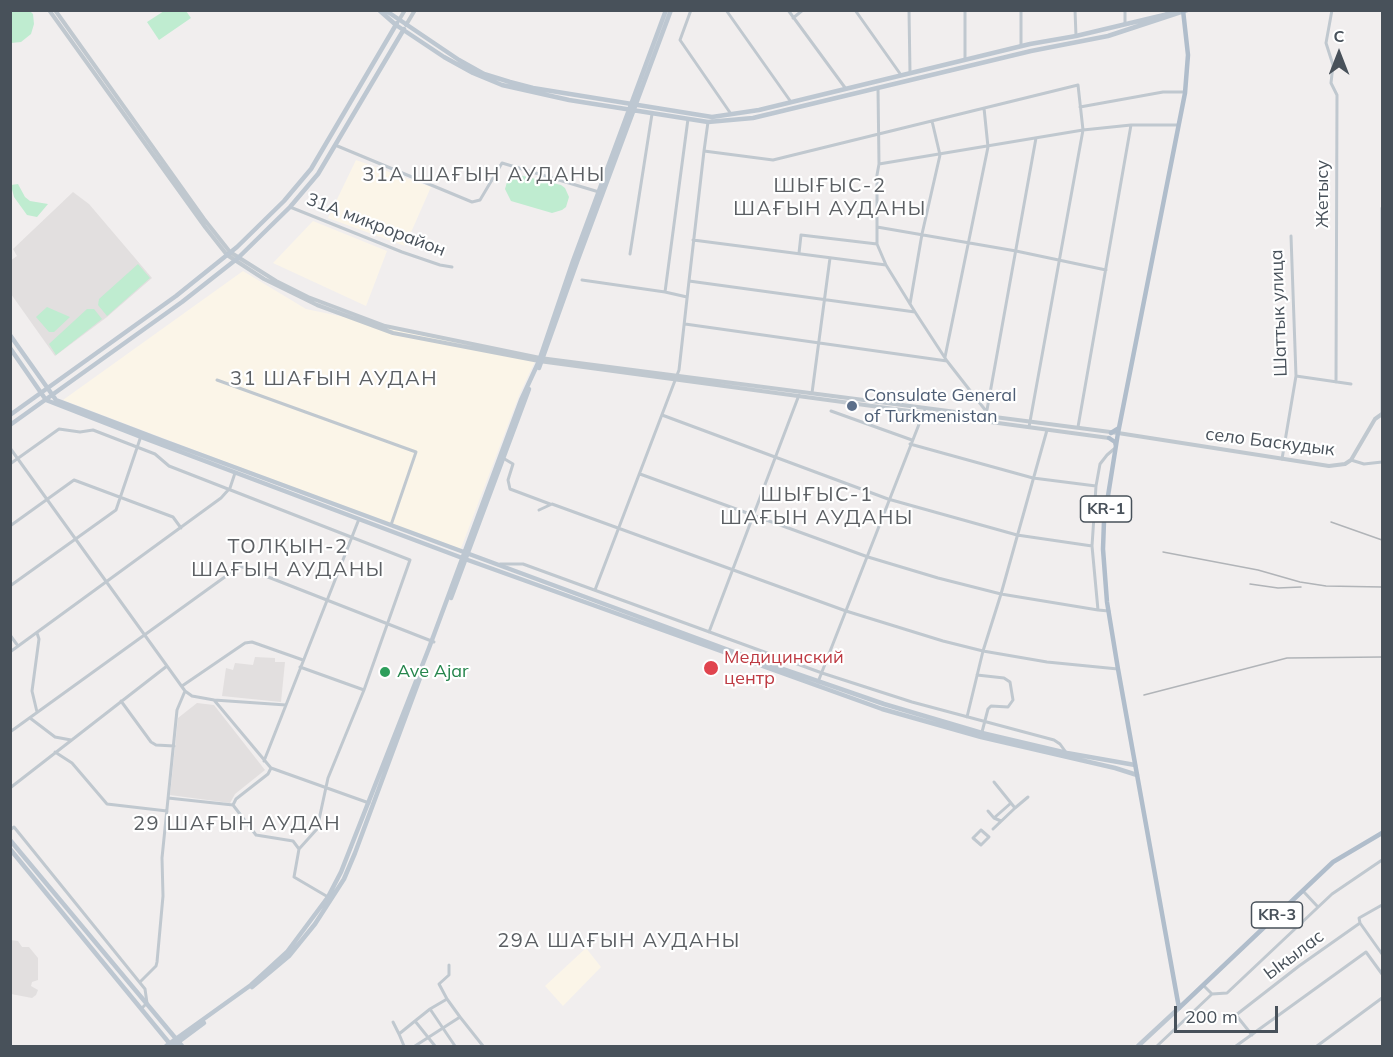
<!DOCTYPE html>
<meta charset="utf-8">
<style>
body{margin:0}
#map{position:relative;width:1393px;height:1057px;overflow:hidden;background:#f1eeee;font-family:Mulish,sans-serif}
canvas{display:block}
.frame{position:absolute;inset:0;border:12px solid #48515a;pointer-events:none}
.north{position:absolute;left:1309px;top:24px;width:60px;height:60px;-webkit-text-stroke:4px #fff;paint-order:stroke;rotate:0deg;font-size:16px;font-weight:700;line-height:24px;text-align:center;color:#48515a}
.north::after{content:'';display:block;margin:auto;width:21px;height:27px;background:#48515a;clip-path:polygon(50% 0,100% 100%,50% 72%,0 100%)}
.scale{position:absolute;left:1174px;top:1006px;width:104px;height:27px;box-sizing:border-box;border:3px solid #48515a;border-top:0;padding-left:8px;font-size:18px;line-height:21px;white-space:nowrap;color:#48515a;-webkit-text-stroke:4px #fff;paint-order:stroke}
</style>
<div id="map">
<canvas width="1393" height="1057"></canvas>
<div class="frame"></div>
<div class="north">С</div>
<div class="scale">200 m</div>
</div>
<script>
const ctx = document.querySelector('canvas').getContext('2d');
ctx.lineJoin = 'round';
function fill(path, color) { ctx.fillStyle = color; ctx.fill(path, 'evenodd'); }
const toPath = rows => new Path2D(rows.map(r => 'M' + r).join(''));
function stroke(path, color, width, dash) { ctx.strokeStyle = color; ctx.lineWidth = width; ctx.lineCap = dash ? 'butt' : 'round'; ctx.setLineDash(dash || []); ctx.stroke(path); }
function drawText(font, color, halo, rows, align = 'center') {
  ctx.font = font + ' Mulish,sans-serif'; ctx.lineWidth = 4.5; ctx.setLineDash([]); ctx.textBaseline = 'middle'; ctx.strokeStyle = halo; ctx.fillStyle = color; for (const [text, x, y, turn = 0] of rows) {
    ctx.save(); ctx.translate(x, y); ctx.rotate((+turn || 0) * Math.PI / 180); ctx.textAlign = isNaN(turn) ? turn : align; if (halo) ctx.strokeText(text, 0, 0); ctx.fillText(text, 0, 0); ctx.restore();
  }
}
fill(toPath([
 [356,160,431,187,405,246,328,218],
 [313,221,387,251,366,306,273,263],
 [243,271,306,309,537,357,520,393,460,551,63,400],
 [586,948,601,967,563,1006,545,986]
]), '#fbf5e8');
fill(toPath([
 [73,192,89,204,152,278,107,317,55,356,11,294,10,261,17,256,13,249],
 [255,657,275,658,275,662,285,662,281,702,222,696,226,668,233,670,235,663,253,665],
 [197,703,214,705,265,770,235,794,230,803,170,795,178,718],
 [10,940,18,941,22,947,29,947,38,958,38,980,32,982,31,986,38,990,36,995,32,998,11,994]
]), '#e2dfdf');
fill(toPath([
 [10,11,30,11,33,14,34,24,31,34,21,42,11,43],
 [164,11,186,11,191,18,159,40,147,22],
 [519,175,561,185,565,188,569,197,566,207,562,210,552,213,511,201,505,189,507,182,512,177],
 [18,184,25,197,30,201,48,204,37,217,27,215,14,197,11,185],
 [138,264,150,278,107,316,98,305,99,299],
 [47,307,70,317,54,332,49,332,36,317],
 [87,309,94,309,102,319,56,355,49,344]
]), '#bfecd0');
stroke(toPath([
 [691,10,680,40,731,114],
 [726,10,791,102],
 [788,10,846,89],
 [855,10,901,75],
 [909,10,910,73],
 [965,10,965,60],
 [1021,10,1021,46],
 [1075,10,1076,36],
 [1125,10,1125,24],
 [1332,10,1326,43,1333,65,1331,83,1337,95,1336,382],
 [793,18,803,10],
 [878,88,879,164,877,175,877,244,886,265,915,312,947,361,986,411],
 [1080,107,1163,92,1185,92],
 [335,145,472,202,480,200,502,163,599,192],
 [704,151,708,122],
 [879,164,1083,130,1131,125,1178,125],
 [290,207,402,252,440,265,452,267],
 [877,227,1016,251,1106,270],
 [693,240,886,265],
 [799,253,801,235,877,244],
 [630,254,652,114],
 [582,280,665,292,687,297],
 [689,281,704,151,773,160,1078,85,1083,130,1029,427],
 [665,292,688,119],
 [910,304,922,234,940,155,932,121],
 [685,324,947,361],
 [945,357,988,147,984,108],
 [1296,376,1351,384],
 [217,380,416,452,391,525],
 [812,393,830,258],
 [831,411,912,440],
 [1382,414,1382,208],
 [662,415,888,499,1017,535,1092,546],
 [985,421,1036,138],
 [1078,427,1131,125],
 [910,444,1033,478,1096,486],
 [10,448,185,691,192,696,214,700,271,768,369,803],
 [503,458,513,464,508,480,510,489,550,504],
 [1282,459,1296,376,1291,236],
 [1351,460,1364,464,1382,462],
 [10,464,59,429,80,432,93,430,155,454,169,466,410,560,364,690,328,778,317,829,299,849],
 [640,474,868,557,938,578,1001,594,1098,610],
 [539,510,552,504,846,611,943,641,983,651,1047,662,1118,669],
 [10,526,74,480,173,517,181,528],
 [500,564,523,564,822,673,912,702,1054,740,1060,744,1065,751],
 [10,586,116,510,141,436],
 [595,590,679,370,689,281,915,312],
 [1109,611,1098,610,1092,546,1096,486,1100,464,1107,455,1114,449],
 [709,632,799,395],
 [37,633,39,639,32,691,37,712],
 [10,635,18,646],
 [10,652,221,498,230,488,235,473],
 [300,667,364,690],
 [977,675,1004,678,1010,682,1013,700,1008,707,991,706,988,709,982,732],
 [818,682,925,409],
 [182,686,245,643,252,642,303,660],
 [214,700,286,705],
 [121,701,151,742,156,745,174,746],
 [967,717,983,651,1001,594,1047,430],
 [30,718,55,737,71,740],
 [10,732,240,566,434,642],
 [55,752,72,763,107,804,167,811],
 [264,761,359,519],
 [994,782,1015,808,1028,797],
 [10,788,167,666],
 [168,798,233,805,256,835,293,841,299,849,294,877,328,897],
 [233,805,236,799,268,774,271,768],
 [988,811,994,818,1001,821],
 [994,818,1011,803],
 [993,829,1015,808],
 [10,830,14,827,145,989,147,1003,141,1009],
 [981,830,989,837,981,845,973,838,981,830],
 [1303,891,1318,907],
 [1360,923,1382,954],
 [1360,923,1359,918,1382,905],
 [449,965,449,975,439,984,447,999,430,1009,455,1046],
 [140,982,156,966,157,962,163,896,162,858,177,710,185,691],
 [1203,985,1212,994,1227,993,1332,894,1382,860],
 [447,999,460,1017],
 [430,1009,415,1021,435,1046],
 [393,1022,399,1034,415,1021],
 [399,1034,404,1046],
 [1252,1035,1236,1015,1299,966,1360,923],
 [415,1046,460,1017,483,1046],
 [1157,1046,1212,994],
 [1236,1046,1366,952,1382,974],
 [1317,1046,1382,998]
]), '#c0c8cf', 3);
stroke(toPath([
 [49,10,205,227,227,255,264,279,317,305,393,333,539,361,1109,438],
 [55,10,204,219,230,252,276,281,308,297,385,326,540,358,1118,433,1329,466,1345,464,1351,460,1375,419,1382,414],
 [399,20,405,10],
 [406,25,415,10]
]), '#c0c8cf', 4);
stroke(toPath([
 [379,10,396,25,444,57,473,73,502,85,569,100,708,122,753,118,1031,51,1108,36,1187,10],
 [385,10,459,60,484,74,510,82,533,88,712,117,759,110,1030,44,1076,36,1164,15,1177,10],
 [10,335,56,400,161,440,734,652,884,704,982,733,1067,753,1135,765],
 [10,348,46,400,141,437,465,559,882,709,981,737,1115,768,1137,775],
 [539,368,577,262,671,10],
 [10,415,176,296,237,247,284,201,311,169,397,23],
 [10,425,182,302,238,258,290,207,318,174,404,29],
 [451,598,529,389],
 [10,840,182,1046],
 [10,849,170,1044],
 [252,987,289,956,315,924,344,879,355,853,420,678],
 [166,1046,251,985,287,952,328,897,341,872,429,648,521,400,539,361,573,261,666,10],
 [173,1046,204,1023],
 [1138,1046,1179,1008]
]), '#bdc7d1', 4.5);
stroke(toPath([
 [1111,433,1119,428],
 [1109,438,1115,442,1116,446],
 [1179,1008,1118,669,1107,602,1103,549,1104,521,1118,433,1185,93,1188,55,1183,10],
 [1179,1008,1333,862,1382,833]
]), '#b0bdcb', 4.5);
stroke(toPath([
 [1331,522,1382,540],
 [1163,552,1258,570,1300,582,1326,586,1382,587],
 [1250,584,1278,588,1301,587],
 [1144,695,1287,658,1382,657]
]), '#b1b4b8', 1.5);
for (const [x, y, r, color] of [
 [852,406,6,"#5c6f8a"],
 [711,668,8,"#e0444e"],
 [385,672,6,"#2e9e5b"]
]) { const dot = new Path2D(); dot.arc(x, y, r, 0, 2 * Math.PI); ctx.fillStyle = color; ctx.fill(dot); stroke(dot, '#fff', 2); }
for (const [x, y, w] of [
 [1106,509,51],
 [1277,915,51]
]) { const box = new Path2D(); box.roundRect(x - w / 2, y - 13, w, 26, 4.5); ctx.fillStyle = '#fff'; ctx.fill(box); stroke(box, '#48515a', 1.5); }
drawText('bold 16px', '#48515a', null, [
 ["KR-1",1106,509],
 ["KR-3",1277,915]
]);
drawText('18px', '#48515a', '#fff', [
 ["Жетысу",1323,194,-90],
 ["31А микрорайон",376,225,21],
 ["Шаттык улица",1279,313,-92],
 ["село Баскудык",1270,442,7],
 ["Ыкылас",1294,955,-37]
]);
drawText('18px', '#4e5e75', '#fff', [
 ["Consulate General",864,396],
 ["of Turkmenistan",864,417]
], 'left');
drawText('18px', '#be3a42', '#fff', [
 ["Медицинский",724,658],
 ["центр",724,679]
], 'left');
drawText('18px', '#27864d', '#fff', [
 ["Ave Ajar",397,672]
], 'left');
ctx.letterSpacing = '1.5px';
drawText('20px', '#5b5f63', '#fff', [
 ["31А ШАҒЫН АУДАНЫ",484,175],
 ["ШЫҒЫС-2",830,186],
 ["ШАҒЫН АУДАНЫ",830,209],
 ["31 ШАҒЫН АУДАН",334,379],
 ["ШЫҒЫС-1",817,495],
 ["ШАҒЫН АУДАНЫ",817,518],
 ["ТОЛҚЫН-2",288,547],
 ["ШАҒЫН АУДАНЫ",288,570],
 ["29 ШАҒЫН АУДАН",237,824],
 ["29А ШАҒЫН АУДАНЫ",619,941]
]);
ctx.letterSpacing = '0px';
</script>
